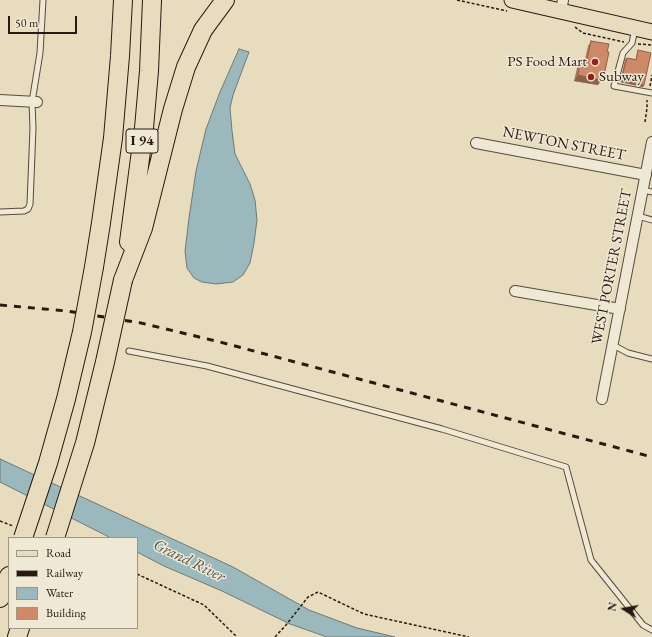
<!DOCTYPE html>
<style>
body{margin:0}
#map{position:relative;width:652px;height:637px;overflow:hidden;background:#e7dcbd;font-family:"EB Garamond",serif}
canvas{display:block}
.legend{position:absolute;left:8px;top:537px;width:130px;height:92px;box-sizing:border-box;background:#efe8d4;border:1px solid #9f9586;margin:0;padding:5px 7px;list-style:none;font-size:12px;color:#281912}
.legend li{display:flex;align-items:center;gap:8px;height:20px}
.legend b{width:20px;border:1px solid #9f9586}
.north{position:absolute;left:604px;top:589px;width:40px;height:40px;-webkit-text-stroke:3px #efe8d4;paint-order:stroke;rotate:281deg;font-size:11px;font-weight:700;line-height:16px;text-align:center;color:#281912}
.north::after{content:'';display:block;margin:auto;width:14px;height:18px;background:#281912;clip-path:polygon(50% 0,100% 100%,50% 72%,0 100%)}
.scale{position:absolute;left:8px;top:16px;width:69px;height:18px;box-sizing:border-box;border:2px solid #281912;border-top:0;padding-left:5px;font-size:12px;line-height:14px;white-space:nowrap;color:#281912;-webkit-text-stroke:3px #efe8d4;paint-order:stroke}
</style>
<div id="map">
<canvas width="652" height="637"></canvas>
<ul class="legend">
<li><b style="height:5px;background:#e7dcbd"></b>Road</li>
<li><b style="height:5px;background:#281912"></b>Railway</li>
<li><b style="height:11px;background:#9bb9bc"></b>Water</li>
<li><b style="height:11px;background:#ce8969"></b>Building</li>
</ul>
<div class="north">N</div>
<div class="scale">50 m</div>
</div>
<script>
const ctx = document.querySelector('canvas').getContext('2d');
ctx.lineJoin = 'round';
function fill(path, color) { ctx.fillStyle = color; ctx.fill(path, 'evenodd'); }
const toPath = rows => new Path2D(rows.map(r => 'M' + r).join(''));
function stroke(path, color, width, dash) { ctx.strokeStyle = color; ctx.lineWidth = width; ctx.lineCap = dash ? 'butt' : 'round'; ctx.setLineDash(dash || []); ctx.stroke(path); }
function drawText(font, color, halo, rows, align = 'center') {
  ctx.font = font + ' "EB Garamond",serif'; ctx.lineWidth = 3; ctx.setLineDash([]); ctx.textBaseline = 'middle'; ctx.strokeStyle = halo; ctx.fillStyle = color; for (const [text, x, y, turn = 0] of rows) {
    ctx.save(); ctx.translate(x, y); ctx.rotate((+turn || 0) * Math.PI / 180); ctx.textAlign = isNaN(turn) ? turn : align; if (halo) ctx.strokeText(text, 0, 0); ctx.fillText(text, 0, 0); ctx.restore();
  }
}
const water = toPath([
 [239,49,249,52,233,95,230,108,232,131,235,154,250,184,255,200,257,220,254,243,250,263,243,275,233,282,216,284,202,282,194,278,187,268,185,251,189,218,196,171,206,129,220,92,239,49],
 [0,459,233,567,309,610,357,628,395,637,327,637,290,624,222,591,164,566,137,552,137,538,111,538,0,482,0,459]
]);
fill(water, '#9bb9bc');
stroke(water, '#6d7978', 1);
const lane = toPath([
 [635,29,632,43,623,53,614,86,652,93],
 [643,190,652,192],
 [0,212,24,211,28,209,30,204,33,128,32,102,40,53,43,0],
 [638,216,652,220],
 [613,345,628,353,652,359],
 [129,351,207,366,442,429,566,467,591,560,643,625,652,630]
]);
const street = toPath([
 [561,11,563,0],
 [0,100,37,102],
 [476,143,646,175],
 [515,291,620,309],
 [602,399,652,142]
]);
const primary = toPath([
 [512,0,652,32]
]);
const highway = toPath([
 [129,242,144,128,149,71,152,0],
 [94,267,101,223,113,138,120,56,123,0],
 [123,280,143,228,173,109,186,67,203,30,225,0],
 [0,598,9,576],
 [17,637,20,628]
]);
stroke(lane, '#584a3d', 7);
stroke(street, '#584a3d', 12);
stroke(primary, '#281912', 17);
stroke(highway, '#281912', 20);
stroke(toPath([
 [457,0,507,11],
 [575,27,583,33,624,42],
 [638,44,652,45],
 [650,86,652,75],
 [645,122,647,108,647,100],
 [0,521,13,526],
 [137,574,204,605,237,637],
 [275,637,286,625,308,597,318,592,364,614,469,637]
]), '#281912', 1.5, [3, 2]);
stroke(lane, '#efe8d4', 5);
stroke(street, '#efe8d4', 10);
stroke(primary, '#e7dcbd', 15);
stroke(highway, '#e7dcbd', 18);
stroke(toPath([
 [0,305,67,311,141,323,220,342,652,457]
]), '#281912', 3, [7, 7]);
const highwayBridge = toPath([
 [23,538,48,463,66,399,82,332,94,267],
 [55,538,85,443,105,362,123,280]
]);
stroke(highwayBridge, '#281912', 20, []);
stroke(highwayBridge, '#e7dcbd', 18);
fill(toPath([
 [591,41,607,52,605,71,603,75,601,80,598,85,574,81,577,68,580,63,584,64,588,46],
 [638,50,644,85,643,87,620,82,625,59,627,58,636,59,637,52]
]), '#b1765a');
fill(toPath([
 [578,75,601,80,598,85,574,81],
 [621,80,644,85,643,87,620,82]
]), '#90604a');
const building = toPath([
 [591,41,609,44,607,52,609,52,605,71,603,71,601,80,578,75,580,63,586,64,591,41],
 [638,50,651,53,644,85,621,80,627,58,636,60,638,50]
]);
fill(building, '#ce8969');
stroke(building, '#90604a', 1);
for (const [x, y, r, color] of [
 [595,62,4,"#8f2418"],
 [591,77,4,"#8f2418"]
]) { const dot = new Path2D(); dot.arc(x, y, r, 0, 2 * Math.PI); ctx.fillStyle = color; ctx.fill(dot); stroke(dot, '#efe8d4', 1.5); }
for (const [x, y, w] of [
 [142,141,32]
]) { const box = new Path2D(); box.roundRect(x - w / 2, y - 12, w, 24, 3); ctx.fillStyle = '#efe8d4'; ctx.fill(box); stroke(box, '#281912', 1); }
drawText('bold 14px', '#281912', null, [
 ["I 94",142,141]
]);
drawText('15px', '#281912', '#efe8d4', [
 ["PS Food Mart",587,62],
 ["Subway",599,77,"left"]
], 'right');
drawText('15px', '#281912', '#efe8d4', [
 ["NEWTON STREET",564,144,11],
 ["WEST PORTER STREET",612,267,-79]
]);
drawText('italic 16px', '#50514e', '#efe8d4', [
 ["Grand River",189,561,26]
]);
</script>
